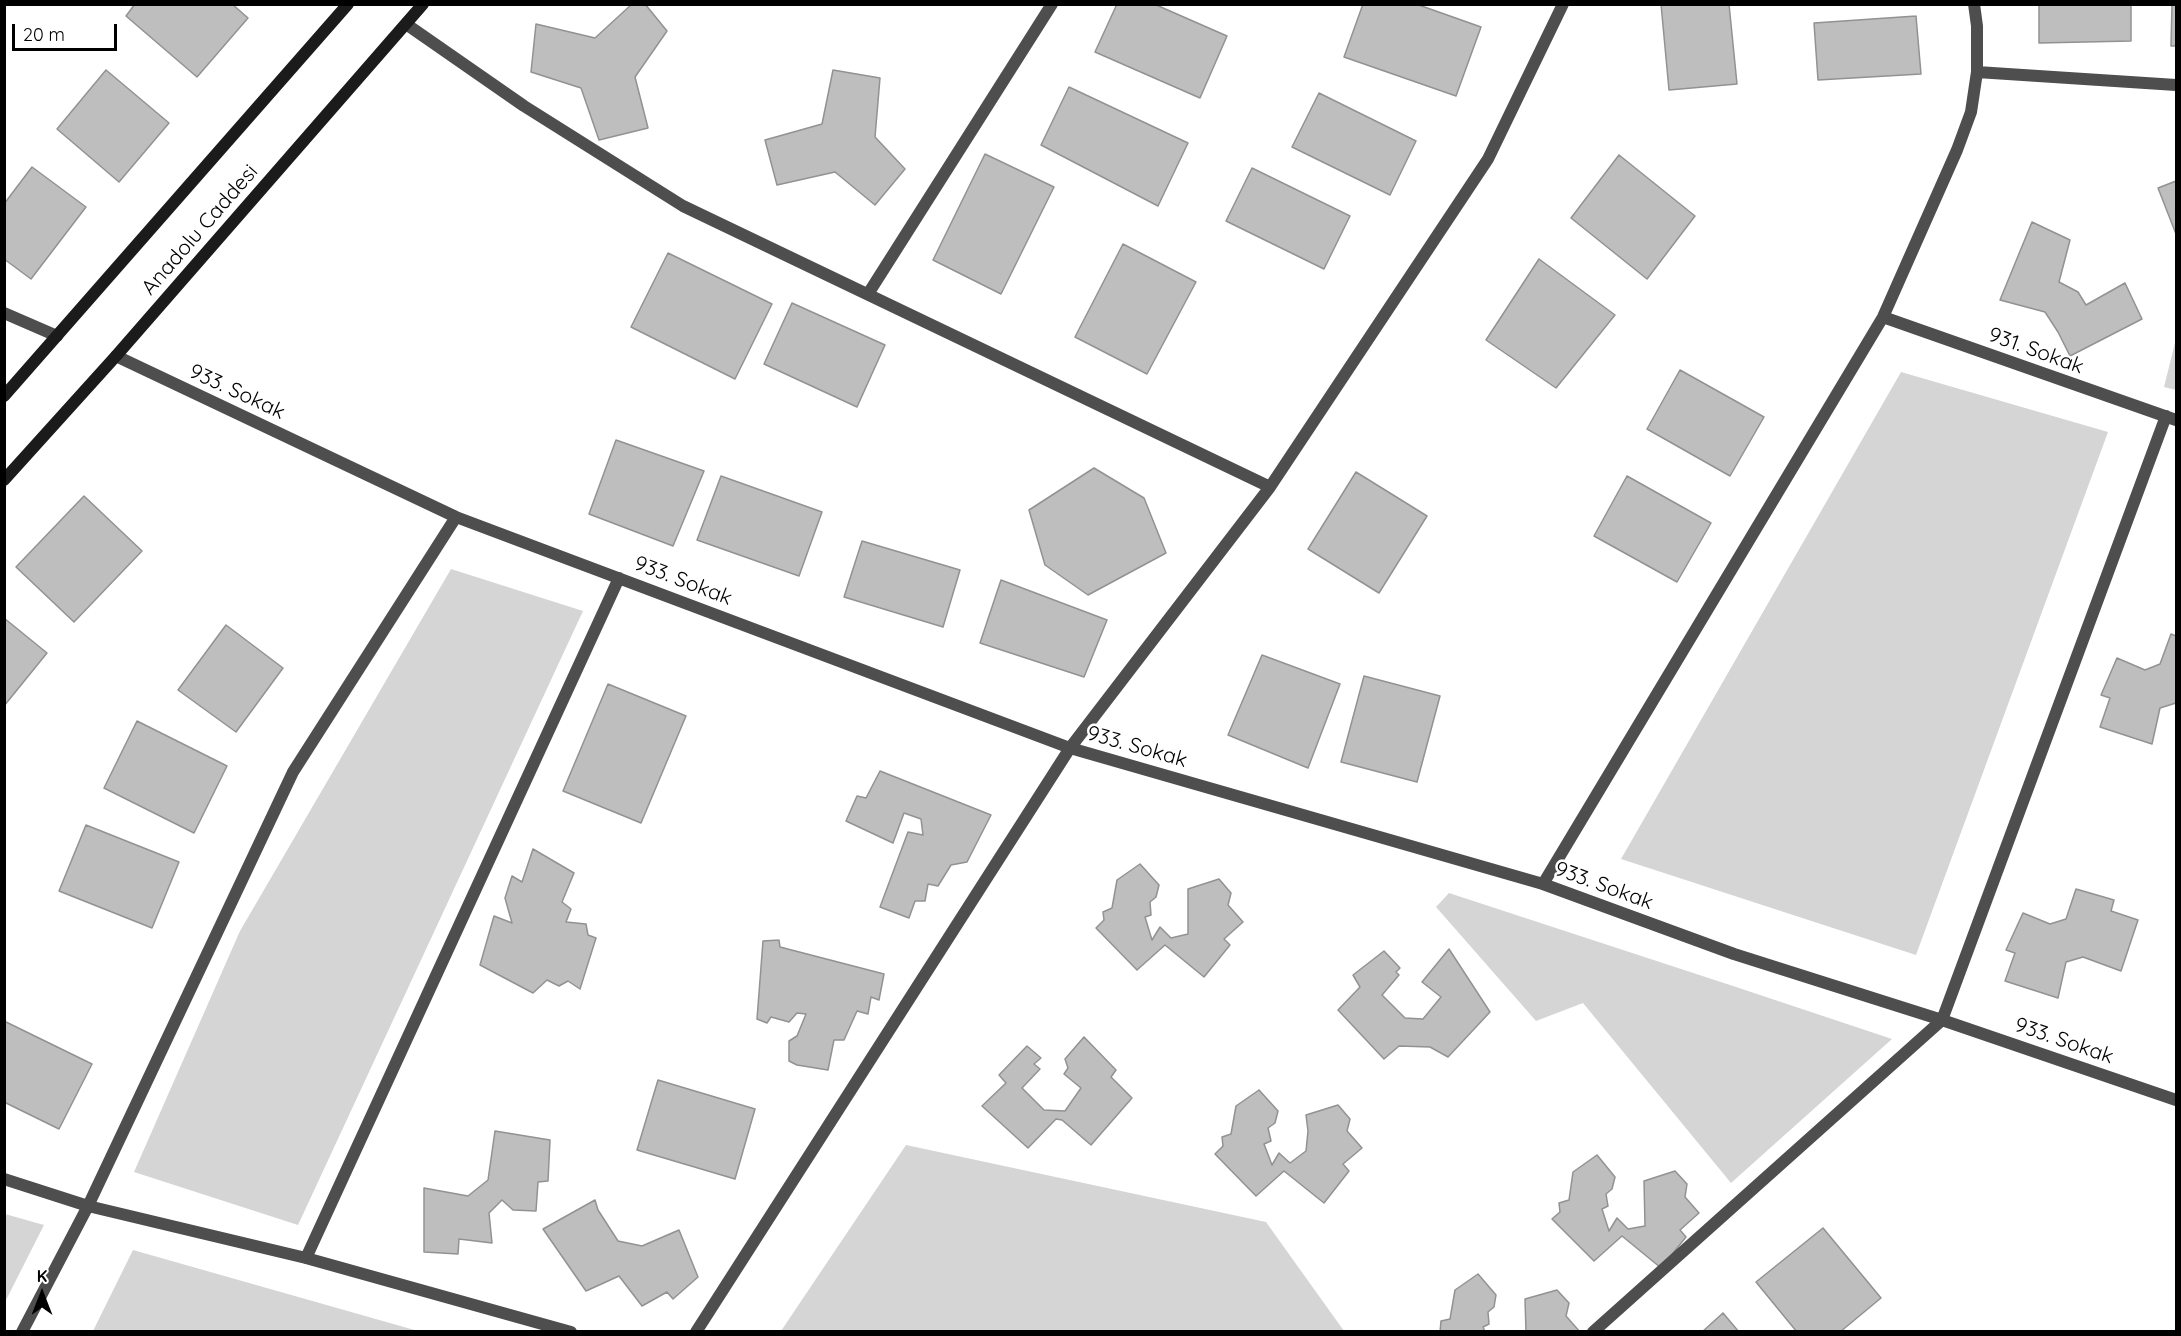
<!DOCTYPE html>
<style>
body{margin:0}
#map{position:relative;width:2181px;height:1336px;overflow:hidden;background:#fff;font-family:Quicksand,sans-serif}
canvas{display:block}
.frame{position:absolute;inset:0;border:6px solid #000;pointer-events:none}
.north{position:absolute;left:12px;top:1264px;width:60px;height:60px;-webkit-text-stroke:4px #fff;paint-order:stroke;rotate:0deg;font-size:16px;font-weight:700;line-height:24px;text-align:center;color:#000}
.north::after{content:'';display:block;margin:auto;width:21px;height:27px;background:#000;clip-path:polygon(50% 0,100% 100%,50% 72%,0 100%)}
.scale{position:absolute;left:12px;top:24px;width:105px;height:27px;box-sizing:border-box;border:3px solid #000;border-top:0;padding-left:8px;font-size:18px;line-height:21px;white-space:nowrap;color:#000;-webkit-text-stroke:4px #fff;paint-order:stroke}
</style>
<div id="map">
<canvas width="2181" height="1336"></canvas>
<div class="frame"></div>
<div class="north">K</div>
<div class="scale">20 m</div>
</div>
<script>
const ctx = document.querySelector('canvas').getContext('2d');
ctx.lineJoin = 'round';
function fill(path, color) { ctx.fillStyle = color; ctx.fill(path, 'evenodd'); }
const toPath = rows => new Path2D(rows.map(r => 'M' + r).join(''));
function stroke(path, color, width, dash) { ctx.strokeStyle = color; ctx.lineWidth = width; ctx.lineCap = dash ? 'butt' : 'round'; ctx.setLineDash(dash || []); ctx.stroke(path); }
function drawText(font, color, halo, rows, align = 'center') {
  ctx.font = font + ' Quicksand,sans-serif'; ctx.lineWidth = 5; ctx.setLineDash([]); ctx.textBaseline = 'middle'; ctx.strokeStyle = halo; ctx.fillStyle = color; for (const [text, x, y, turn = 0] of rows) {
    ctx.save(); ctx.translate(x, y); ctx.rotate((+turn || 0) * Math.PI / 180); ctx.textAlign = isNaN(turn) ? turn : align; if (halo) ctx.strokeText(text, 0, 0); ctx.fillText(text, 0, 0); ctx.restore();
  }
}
fill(toPath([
 [2176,339,2176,390,2164,387],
 [1901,372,2108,432,1916,955,1621,859],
 [451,569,583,611,298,1225,134,1172,240,931],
 [1449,893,1733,986,1892,1039,1731,1183,1583,1003,1536,1021,1436,907],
 [906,1145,1266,1222,1344,1331,781,1331],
 [5,1214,44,1225,5,1302,4,1214],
 [133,1250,418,1331,93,1331]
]), '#d5d5d5');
const building = toPath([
 [135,4,232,4,248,18,197,77,126,16,135,4],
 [632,4,645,4,667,31,635,77,648,128,599,140,581,88,531,72,536,24,595,38,632,4],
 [1117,4,1154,4,1227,36,1200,98,1095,52,1117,4],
 [1363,4,1416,4,1481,27,1456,96,1344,57,1363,4],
 [1661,4,1729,4,1737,84,1669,90,1661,4],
 [2039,4,2131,4,2131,41,2039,43,2039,4],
 [2172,4,2176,4,2176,46,2171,46,2172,4],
 [1916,16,1921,74,1818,80,1814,23,1916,16],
 [106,70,169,123,119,182,57,129,106,70],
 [833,70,880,78,875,137,905,169,875,205,835,172,777,185,765,140,822,124,833,70],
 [1069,87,1188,143,1158,206,1041,145,1069,87],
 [1319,93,1416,141,1390,195,1292,147,1319,93],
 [985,154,1054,187,1001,294,933,260,985,154],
 [1619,155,1695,216,1647,279,1571,218,1619,155],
 [32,167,86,207,31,279,4,259,4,204,32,167],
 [1252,168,1350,216,1324,269,1226,221,1252,168],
 [2176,181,2176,234,2158,188,2176,181],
 [2032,222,2070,240,2059,282,2078,292,2086,305,2125,283,2142,319,2070,356,2058,332,2045,312,2000,300,2032,222],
 [1123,244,1196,282,1147,374,1075,337,1123,244],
 [668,253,772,304,735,379,631,327,668,253],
 [1539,259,1615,315,1556,388,1486,340,1539,259],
 [792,303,885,345,857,407,764,364,792,303],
 [1680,370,1764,417,1730,476,1647,429,1680,370],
 [616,440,704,471,673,546,589,514,616,440],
 [1094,468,1144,498,1166,553,1088,595,1045,565,1029,510,1094,468],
 [1356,472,1427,516,1379,593,1308,549,1356,472],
 [721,476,822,512,799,576,697,540,721,476],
 [1627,476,1711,523,1677,582,1594,536,1627,476],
 [84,496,142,551,74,622,16,567,84,496],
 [862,541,960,570,943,627,844,597,862,541],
 [1001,580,1107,620,1084,677,980,643,1001,580],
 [4,618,47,653,4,706,4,618],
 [226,625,283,668,236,732,178,690,226,625],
 [2171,634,2176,636,2176,703,2160,708,2152,744,2100,727,2110,698,2101,695,2117,658,2145,670,2160,664,2171,634],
 [1262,655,1340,684,1308,768,1228,735,1262,655],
 [1364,676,1440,696,1417,782,1341,762,1364,676],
 [608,684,686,716,641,823,563,791,608,684],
 [137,721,227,766,194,833,104,788,137,721],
 [880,771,991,815,967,862,951,865,938,886,928,884,925,901,915,901,909,918,880,907,908,832,923,835,921,819,904,813,893,843,846,821,857,796,866,798,880,771],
 [86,825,179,862,152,928,59,891,86,825],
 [533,849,574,873,562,902,571,909,566,922,586,924,588,935,596,938,580,989,568,981,559,986,547,980,533,993,480,965,494,916,512,923,505,898,512,876,522,882,533,849],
 [1140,864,1159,885,1156,897,1150,902,1151,915,1145,917,1152,940,1160,927,1171,938,1188,934,1188,889,1219,879,1231,893,1228,905,1243,922,1224,939,1230,945,1204,977,1165,945,1137,970,1096,928,1104,920,1103,912,1112,908,1117,880,1140,864],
 [2076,889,2114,900,2111,911,2138,920,2121,971,2083,957,2066,962,2058,998,2005,981,2015,953,2006,950,2023,913,2050,924,2066,919,2076,889],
 [779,940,780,947,884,974,879,1000,871,997,868,1014,857,1011,844,1040,834,1040,828,1070,797,1065,789,1061,789,1041,797,1036,806,1014,797,1013,789,1022,771,1017,767,1023,757,1019,763,941,779,940],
 [1449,949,1490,1012,1448,1057,1430,1047,1399,1046,1384,1059,1338,1010,1360,987,1353,975,1384,951,1400,968,1396,972,1399,975,1382,995,1405,1018,1423,1019,1441,997,1422,982,1449,949],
 [4,1021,92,1064,59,1129,4,1102,4,1021],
 [1084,1037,1116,1070,1111,1077,1132,1098,1091,1145,1062,1120,1056,1119,1028,1148,982,1106,1006,1083,999,1075,1027,1046,1041,1058,1034,1064,1040,1069,1022,1088,1044,1110,1065,1111,1081,1088,1064,1074,1068,1068,1065,1059,1084,1037],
 [658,1080,755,1109,735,1179,637,1150,658,1080],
 [1259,1090,1278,1111,1275,1123,1268,1128,1271,1141,1264,1144,1272,1165,1279,1153,1290,1163,1306,1151,1308,1131,1306,1115,1338,1105,1350,1119,1347,1131,1362,1148,1343,1164,1349,1171,1324,1203,1284,1171,1256,1196,1215,1154,1223,1146,1222,1137,1231,1134,1236,1106,1259,1090],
 [495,1131,550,1140,548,1181,538,1182,536,1211,513,1210,502,1200,489,1213,492,1243,459,1239,458,1254,424,1252,424,1188,468,1196,488,1180,495,1131],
 [1597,1155,1615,1177,1612,1189,1606,1194,1608,1206,1602,1209,1609,1231,1617,1218,1628,1229,1645,1226,1644,1181,1675,1171,1687,1184,1685,1197,1699,1213,1680,1230,1686,1237,1661,1268,1622,1236,1594,1261,1552,1219,1560,1212,1559,1203,1569,1200,1573,1172,1597,1155],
 [595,1200,598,1210,618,1241,642,1246,679,1230,698,1277,673,1299,667,1292,642,1306,619,1276,586,1291,543,1229,595,1200],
 [1823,1228,1881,1298,1840,1332,1797,1332,1756,1282,1823,1228],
 [1478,1274,1496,1295,1494,1307,1488,1312,1489,1324,1483,1327,1485,1332,1440,1332,1441,1321,1450,1319,1455,1290,1478,1274],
 [1557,1290,1569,1303,1566,1316,1580,1332,1526,1332,1525,1299,1557,1290],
 [1723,1313,1739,1332,1702,1332,1723,1313]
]);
fill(building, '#bebebe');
stroke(building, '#929292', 1.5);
stroke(toPath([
 [406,24,524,106,683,206,1270,487],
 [1977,72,2176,85],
 [868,294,1052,4],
 [4,313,57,336],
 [1883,317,2176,420],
 [116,356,456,517,1070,748,1543,884,1734,954,1942,1020,2176,1100],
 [1543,884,1883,317,1957,150,1971,112,1977,72,1977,26,1974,4],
 [4,1179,88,1206,306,1258,571,1332],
 [306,1258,619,578],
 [22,1332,88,1206,293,772,456,517],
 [696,1332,1070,748,1270,487,1488,159,1563,4],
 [1593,1332,1942,1020,2166,416]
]), '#4e4e4e', 12);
stroke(toPath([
 [4,396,348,4],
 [4,480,116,356,423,4]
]), '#1b1b1b', 12);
drawText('21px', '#000', '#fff', [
 ["Anadolu Caddesi",200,230,-49],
 ["931. Sokak",2036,351,20],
 ["933. Sokak",237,392,25],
 ["933. Sokak",683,581,21],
 ["933. Sokak",1137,747,16],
 ["933. Sokak",1604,886,20],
 ["933. Sokak",2064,1041,19]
]);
</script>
